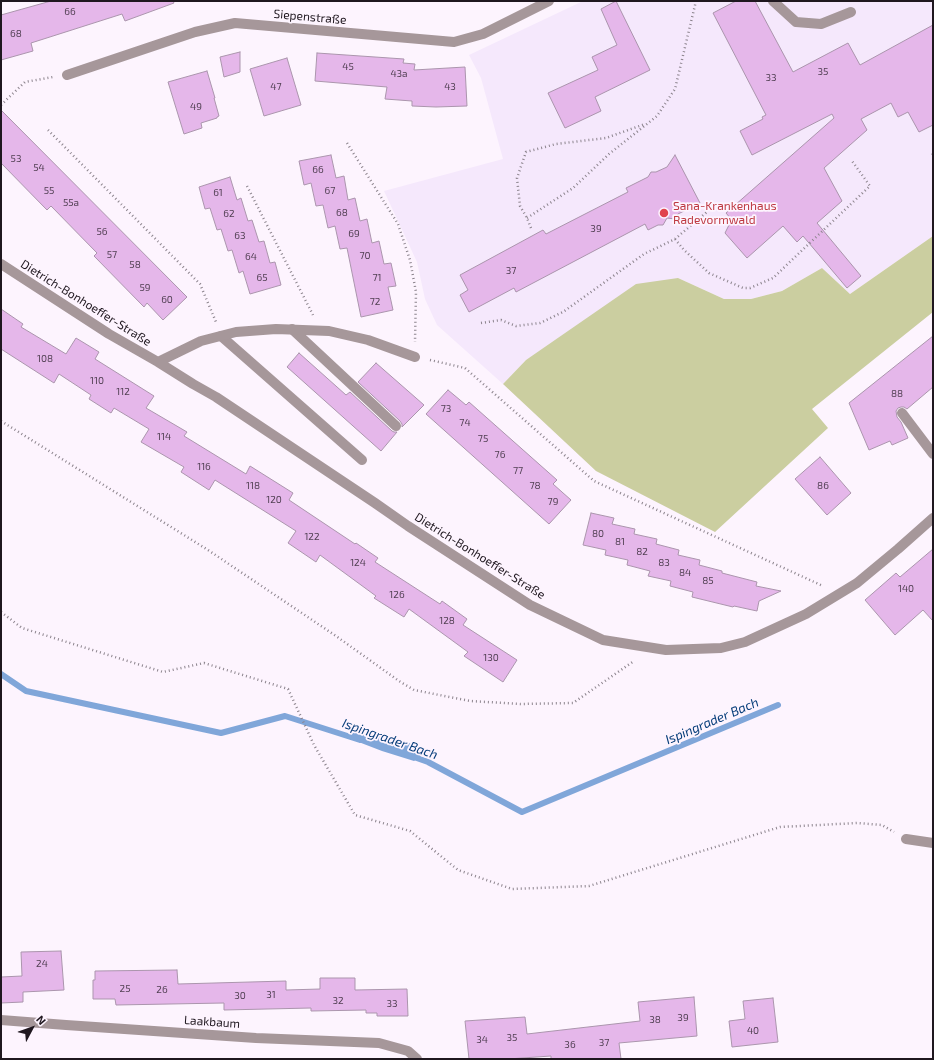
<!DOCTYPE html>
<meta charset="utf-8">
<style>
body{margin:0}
#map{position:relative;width:934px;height:1060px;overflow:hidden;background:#fdf4fe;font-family:"Exo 2",sans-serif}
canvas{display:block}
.frame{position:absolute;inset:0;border:2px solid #1f171f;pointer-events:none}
.north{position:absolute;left:12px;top:1008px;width:40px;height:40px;-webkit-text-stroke:3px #fdf4fe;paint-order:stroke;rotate:49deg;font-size:11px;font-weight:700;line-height:16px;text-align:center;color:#1f171f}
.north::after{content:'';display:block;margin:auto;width:14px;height:18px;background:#1f171f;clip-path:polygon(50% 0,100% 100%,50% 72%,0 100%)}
</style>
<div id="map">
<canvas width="934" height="1060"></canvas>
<div class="frame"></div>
<div class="north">N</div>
</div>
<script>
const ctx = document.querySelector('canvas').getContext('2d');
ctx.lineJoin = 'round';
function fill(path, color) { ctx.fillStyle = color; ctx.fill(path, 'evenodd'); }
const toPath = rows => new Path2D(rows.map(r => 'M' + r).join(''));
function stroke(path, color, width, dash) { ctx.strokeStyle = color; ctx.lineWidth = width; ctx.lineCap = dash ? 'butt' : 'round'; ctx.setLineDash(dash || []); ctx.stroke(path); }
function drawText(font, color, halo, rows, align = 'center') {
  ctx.font = font + ' "Exo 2",sans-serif'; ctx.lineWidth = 3.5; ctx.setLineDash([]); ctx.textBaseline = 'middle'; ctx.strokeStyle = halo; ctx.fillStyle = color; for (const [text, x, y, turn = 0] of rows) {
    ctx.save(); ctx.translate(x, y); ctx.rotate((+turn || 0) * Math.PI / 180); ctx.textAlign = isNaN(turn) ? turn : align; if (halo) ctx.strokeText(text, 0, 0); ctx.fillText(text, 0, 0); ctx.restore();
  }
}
fill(toPath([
 [583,1,933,1,933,236,850,294,822,268,782,291,751,299,724,299,678,278,526,360,503,384,437,325,425,299,417,262,384,191,503,159,481,78,469,55]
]), '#f5e8fc');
fill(toPath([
 [933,236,933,312,812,409,828,428,715,532,596,471,503,384,526,360,636,284,678,278,724,299,751,299,782,291,822,268,850,294]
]), '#cbcea0');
fill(toPath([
 [361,729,384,737,396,741,410,743,427,752,414,761,382,751,356,741,350,732]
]), '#80a6d9');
stroke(toPath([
 [1,674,26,691,221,733,285,716,360,740],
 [411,756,428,762,522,812,778,705]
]), '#80a6d9', 6);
const building = toPath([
 [51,1,173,1,174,3,125,21,122,14,31,43,33,51,1,60,1,15,51,1],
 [616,1,650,70,595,97,601,111,565,128,548,93,598,70,592,57,617,45,601,9,616,1],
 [736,1,755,1,793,72,848,43,860,65,933,25,933,125,919,132,908,112,898,117,891,103,861,119,867,130,824,168,842,201,817,223,861,276,847,288,803,236,797,242,783,226,747,258,725,233,729,225,727,223,731,219,726,213,834,118,832,114,752,155,740,131,763,119,762,117,766,115,713,13,736,1],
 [240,52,240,72,224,77,220,57,240,52],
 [317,53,404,59,403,63,415,64,414,70,465,67,467,106,436,107,412,106,412,101,385,99,387,87,315,81,317,53],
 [287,58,301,105,264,116,250,69,287,58],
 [207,71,215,98,214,98,219,116,217,117,217,118,201,123,202,128,184,134,168,82,207,71],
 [1,110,187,297,163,320,147,303,144,307,94,256,97,253,51,206,47,210,1,163,1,110],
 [331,155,336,178,344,176,348,200,355,198,360,221,367,219,372,243,379,241,384,264,391,263,396,286,388,287,393,310,361,317,347,248,340,249,335,226,328,228,323,205,316,206,311,183,304,185,299,161,331,155],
 [675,155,700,203,678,214,675,219,667,218,663,225,658,225,648,230,645,224,516,292,514,288,469,312,460,295,468,290,460,275,543,230,546,234,628,192,626,188,648,177,651,172,656,172,667,167,675,155],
 [230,177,237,200,241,198,248,221,252,220,259,242,264,241,270,263,275,262,281,285,250,294,243,271,239,273,232,250,228,251,221,229,217,230,210,208,205,209,199,187,230,177],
 [1,309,23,324,21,327,66,354,76,338,99,352,95,359,154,396,146,408,187,432,184,436,246,474,250,466,293,493,289,500,355,544,356,543,378,558,375,562,440,604,442,601,467,619,463,625,517,660,503,682,464,656,468,652,409,609,404,617,374,598,376,596,320,555,316,562,288,543,296,531,215,480,209,490,181,472,184,467,141,442,149,429,114,408,111,413,89,399,91,395,59,374,54,383,1,349,1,309],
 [933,336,933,387,907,409,904,407,901,407,898,408,896,411,897,417,901,422,908,438,892,445,890,441,869,450,849,403,933,336],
 [299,353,346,395,350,392,392,431,394,432,397,432,381,451,287,367,299,353],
 [376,363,424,405,402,427,402,424,400,421,358,382,376,363],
 [448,390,466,405,469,402,557,480,553,484,571,500,549,524,426,414,448,390],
 [820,457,851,493,827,515,795,479,820,457],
 [591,513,614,518,612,524,635,529,634,534,657,539,656,544,679,550,678,555,700,560,699,565,722,571,722,573,757,582,756,586,781,591,759,601,757,611,734,606,733,607,692,597,693,592,670,586,671,581,648,576,650,571,627,565,628,560,605,555,606,550,583,545,591,513],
 [933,549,933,621,923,610,895,635,865,600,896,573,900,577,933,549],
 [61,951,64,990,23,992,23,1002,1,1003,1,977,22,976,21,952,61,951],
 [177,970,178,984,286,981,286,990,320,989,320,978,355,978,355,990,407,989,408,1016,377,1016,377,1013,366,1013,366,1010,311,1011,311,1008,224,1010,224,1003,116,1005,115,999,93,999,93,980,95,980,95,971,177,970],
 [694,997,697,1036,619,1043,621,1059,551,1059,551,1056,508,1059,469,1059,465,1021,525,1017,527,1034,640,1021,638,1002,694,997],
 [773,998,778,1042,732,1047,729,1021,745,1019,743,1001,773,998]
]);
fill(building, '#e5b7ea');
stroke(building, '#ab95ad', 1);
stroke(toPath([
 [1,105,25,82,53,77],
 [48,130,200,284,216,322],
 [347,143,398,224,410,260,416,292,415,342],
 [932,155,933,154],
 [247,186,313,315],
 [527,218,573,188,609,154,657,116,675,89,696,1],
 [531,228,527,218,520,206,517,178,526,152,556,144,606,138,645,124],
 [675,239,684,250,709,273,743,288,750,288,773,278,870,186,852,161],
 [481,323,501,320,516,326,540,323,563,312,644,254,675,239,708,211],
 [430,360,465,368,594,481,823,586],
 [1,421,208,550,336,636,399,681,414,690,470,701,520,704,573,703,634,661],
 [1,612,22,628,163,672,204,663,288,689,314,745,355,815,410,831,458,870,512,889,589,886,780,827,857,823,882,825,894,832]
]), '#8c848d', 2.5, [1, 3]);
stroke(toPath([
 [773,1,796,22,821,24,851,12],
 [292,329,396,426],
 [221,336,362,460],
 [902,413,933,454],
 [906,839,933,843]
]), '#a6979a', 10);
stroke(toPath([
 [67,75,195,32,235,23,454,42,483,34,549,1],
 [1,264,109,334,158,362,193,384,216,397,375,503,408,526,530,605,603,640,666,650,721,648,745,642,806,614,857,583,898,549,933,518],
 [158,362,201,341,236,332,276,329,329,331,368,340,415,357],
 [1,1020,66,1025,256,1038,379,1043,408,1051,417,1059]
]), '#a6979a', 10);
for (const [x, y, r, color] of [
 [664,213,5,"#e0444e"]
]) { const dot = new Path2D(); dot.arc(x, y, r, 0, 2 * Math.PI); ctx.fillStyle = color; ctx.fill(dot); stroke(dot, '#fdf4fe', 1.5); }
drawText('10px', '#503f52', null, [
 ["66",70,12],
 ["68",16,34],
 ["45",348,67],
 ["35",823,72],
 ["43a",399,74],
 ["33",771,78],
 ["47",276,87],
 ["43",450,87],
 ["49",196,107],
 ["53",16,159],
 ["54",39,168],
 ["66",318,170],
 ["55",49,191],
 ["67",330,191],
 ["61",218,193],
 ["55a",71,203],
 ["68",342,213],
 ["62",229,214],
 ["39",596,229],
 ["56",102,232],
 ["69",354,234],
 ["63",240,236],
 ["57",112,255],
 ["70",365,256],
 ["64",251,257],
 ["58",135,265],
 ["37",511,271],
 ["65",262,278],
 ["71",377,278],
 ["59",145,288],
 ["60",167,300],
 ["72",375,302],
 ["108",45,359],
 ["110",97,381],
 ["112",123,392],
 ["88",897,394],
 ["73",446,409],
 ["74",465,423],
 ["114",164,437],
 ["75",483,439],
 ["76",500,455],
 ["116",204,467],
 ["77",518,471],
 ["118",253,486],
 ["78",535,486],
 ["86",823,486],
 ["120",274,500],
 ["79",553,502],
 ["80",598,534],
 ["122",312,537],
 ["81",620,542],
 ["82",642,552],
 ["124",358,563],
 ["83",664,563],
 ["84",685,573],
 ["85",708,581],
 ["140",906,589],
 ["126",397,595],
 ["128",447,621],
 ["130",491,658],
 ["24",42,964],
 ["25",125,989],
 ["26",162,990],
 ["31",271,995],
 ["30",240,996],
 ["32",338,1001],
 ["33",392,1004],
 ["39",683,1018],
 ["38",655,1020],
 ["40",753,1031],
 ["35",512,1038],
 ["34",482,1040],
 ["37",604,1043],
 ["36",570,1045]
]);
drawText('12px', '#1f171f', '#fdf4fe', [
 ["Siepenstraße",310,17,5],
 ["Dietrich-Bonhoeffer-Straße",86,303,32],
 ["Dietrich-Bonhoeffer-Straße",480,556,32],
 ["Laakbaum",212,1022,4]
]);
drawText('12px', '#be3a42', '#fdf4fe', [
 ["Sana-Krankenhaus",673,206],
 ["Radevormwald",673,220]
], 'left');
drawText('italic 13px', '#063d7a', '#fdf4fe', [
 ["Ispingrader Bach",712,721,-23],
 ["Ispingrader Bach",390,739,19]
]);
</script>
